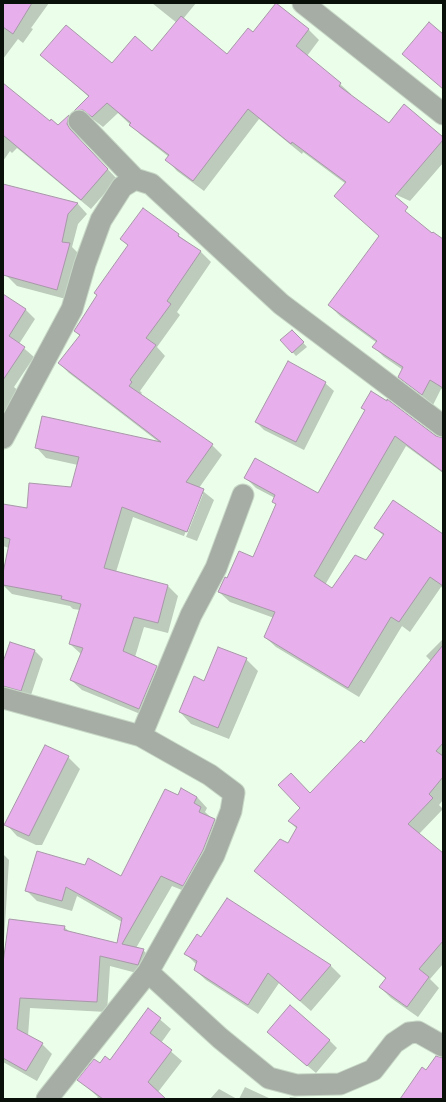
<!DOCTYPE html>
<style>
body{margin:0}
#map{position:relative;width:446px;height:1102px;overflow:hidden;background:#ebfeea;font-family:"Alegreya Sans",sans-serif}
canvas{display:block}
.frame{position:absolute;inset:0;border:4px solid #090f09;pointer-events:none}
</style>
<div id="map">
<canvas width="446" height="1102"></canvas>
<div class="frame"></div>
</div>
<script>
const ctx = document.querySelector('canvas').getContext('2d');
ctx.lineJoin = 'round';
function fill(path, color) { ctx.fillStyle = color; ctx.fill(path, 'evenodd'); }
const toPath = rows => new Path2D(rows.map(r => 'M' + r).join(''));
function stroke(path, color, width, dash) { ctx.strokeStyle = color; ctx.lineWidth = width; ctx.lineCap = dash ? 'butt' : 'round'; ctx.setLineDash(dash || []); ctx.stroke(path); }
fill(toPath([
 [3,3,49,3,31,28,33,29,23,43,18,39,3,59],
 [152,3,196,3,183,19,227,56,253,34,308,29,319,40,307,56,340,84,351,94,350,95,389,124,443,138,443,163,410,201,390,192,386,199,433,235,443,240,443,390,441,389,433,405,400,377,403,370,384,357,374,347,377,343,340,316,329,305,380,237,346,184,303,152,302,154,259,119,204,191,177,171,167,160,169,157,141,135,118,113,103,127,94,120,85,121,75,111,89,97,42,55,112,65,153,52,177,23],
 [3,85,50,122,58,127,69,117,78,126,77,134,80,140,117,179,91,209,17,148,12,153,10,151,3,161],
 [3,185,78,204,87,214,78,224,72,247,79,254,66,299,17,286,7,276,3,266],
 [178,235,201,252,211,262,177,312,180,315,157,347,165,356,140,391,142,393,140,395,212,445,222,455,199,488,214,500,197,541,133,517,116,572,168,586,178,596,168,633,144,627,135,657,156,667,167,677,150,718,82,690,71,680,81,654,70,644,80,610,73,609,70,606,12,594,3,585,9,548,3,546,3,505,28,510,72,488,78,465,46,458,36,447,160,443,69,373,59,363,80,336,75,331,128,246,121,238],
 [201,494,203,494,186,537,184,536],
 [3,295,26,310,35,319,19,344,34,357,14,387,25,397,11,419,3,414],
 [296,335,307,347,296,356,282,340],
 [325,383,334,391,304,450,264,430,256,422],
 [388,401,441,439,443,438,443,473,406,446,325,585,333,590,367,561,384,536,375,528,443,535,443,588,441,587,410,632,402,626,359,697,276,647,265,637,274,618,230,602,219,592,228,580,254,559,277,505,273,501,275,498,256,488,245,477,318,495,366,411,362,408],
 [443,639,443,800,439,805,443,809,419,834,443,855,443,964,430,979,439,988,418,1017,391,998,380,987,386,979,255,871,288,844,297,829,289,821,301,808,310,794,364,744,431,661,426,656],
 [35,651,43,659,30,698,3,698,3,665],
 [246,659,258,671,229,739,191,724,180,712,205,682],
 [68,757,80,769,42,845,36,845,17,836,6,824],
 [178,797,197,797,207,808,205,812,225,830,194,895,172,886,136,948,143,950,154,961,148,976,110,966,107,1012,30,1008,28,1036,42,1044,52,1054,37,1081,3,1062,3,969,64,927,70,932,118,944,122,922,77,896,72,911,37,901,26,890,121,878],
 [3,854,9,860,3,956],
 [227,900,331,966,341,976,311,1011,279,983,258,1014,206,980,195,970,196,964,186,954,202,938],
 [149,1010,171,1029,161,1043,182,1061,158,1092,165,1099,96,1099,98,1097,79,1080,100,1065,110,1061],
 [277,1040,329,1040,337,1048,316,1073],
 [245,1087,271,1099,239,1099],
 [219,1089,237,1099,210,1099],
 [290,1097,298,1098,301,1099,289,1099]
]), '#0003');
const building = toPath([
 [3,3,32,3,13,34,3,27,3,3],
 [276,3,309,29,296,46,341,83,339,86,389,123,404,104,443,137,443,140,395,196,408,207,405,211,432,233,433,232,443,239,443,388,430,380,422,395,398,377,403,367,372,347,377,341,328,305,379,236,334,196,346,182,292,142,291,144,248,109,193,181,165,160,169,155,129,125,131,123,107,103,92,117,83,110,74,111,89,96,40,55,66,25,112,63,135,36,152,51,181,16,227,54,248,28,253,32,276,3],
 [429,22,443,34,443,89,402,54,429,22],
 [3,83,50,121,51,119,58,125,69,115,67,124,70,129,108,169,81,200,3,135,3,83],
 [3,184,78,203,68,214,62,242,70,243,57,290,3,275,3,184],
 [143,208,179,234,178,236,201,251,167,301,171,304,146,338,156,345,130,380,132,382,129,386,213,444,186,482,204,489,187,532,122,507,104,568,168,585,158,623,134,617,123,651,157,666,139,709,70,680,83,648,69,644,81,604,61,599,62,596,3,585,3,573,10,539,3,537,3,504,27,508,29,483,71,487,79,457,35,448,42,416,161,442,58,363,80,335,74,331,97,295,94,293,128,245,120,239,143,208],
 [3,294,26,309,9,336,25,347,3,380,3,294],
 [292,330,304,342,292,353,280,340,292,330],
 [288,361,326,382,296,442,255,422,288,361],
 [371,391,387,401,387,399,436,436,443,438,443,472,395,436,314,576,332,588,355,555,366,560,384,534,374,528,393,500,443,534,443,586,430,577,399,622,391,617,348,688,264,637,275,612,218,592,225,577,227,578,239,551,253,557,276,504,272,502,275,495,244,478,255,458,318,493,365,410,361,408,371,391],
 [10,642,35,650,21,691,3,686,3,662,10,642],
 [443,645,443,743,436,751,443,756,443,777,429,794,433,798,408,824,443,853,443,941,419,969,429,977,407,1007,379,987,386,978,254,871,280,839,288,843,297,827,288,821,300,808,278,785,291,773,310,793,361,740,364,743,443,645],
 [218,647,247,658,218,728,179,712,194,676,204,681,218,647],
 [45,745,69,756,29,836,4,825,45,745],
 [181,788,197,797,194,803,201,807,199,812,215,819,203,850,183,886,161,876,122,944,144,949,138,965,100,956,97,1002,20,998,17,1029,43,1043,26,1071,3,1058,3,963,9,919,65,926,64,930,117,943,122,918,66,887,62,901,25,891,37,851,85,865,88,858,121,876,165,789,178,795,181,788],
 [227,898,331,965,300,1001,268,973,248,1005,194,970,197,961,184,954,197,934,201,937,227,898],
 [290,1005,330,1040,307,1066,267,1032,290,1005],
 [148,1008,161,1018,150,1033,172,1050,148,1082,166,1099,103,1099,77,1080,94,1059,100,1063,105,1056,110,1060,148,1008],
 [436,1056,443,1058,443,1099,400,1099,422,1067,426,1070,436,1056]
]);
fill(building, '#e7afeb');
stroke(building, '#a897a9', 1);
const minor = toPath([
 [303,3,443,114],
 [79,121,135,179],
 [3,438,72,309,85,264,101,220,122,187,135,179,151,184,281,304,443,426],
 [3,698,141,736,210,775,234,793,231,811,214,855,148,972,47,1099],
 [141,736,191,615,216,568,243,495],
 [148,972,220,1038,269,1078,296,1085,340,1084,373,1070,394,1043,409,1033,418,1032,443,1046]
]);
stroke(minor, '#c7d8c6', 23);
stroke(minor, '#a6ada5', 21);
</script>
